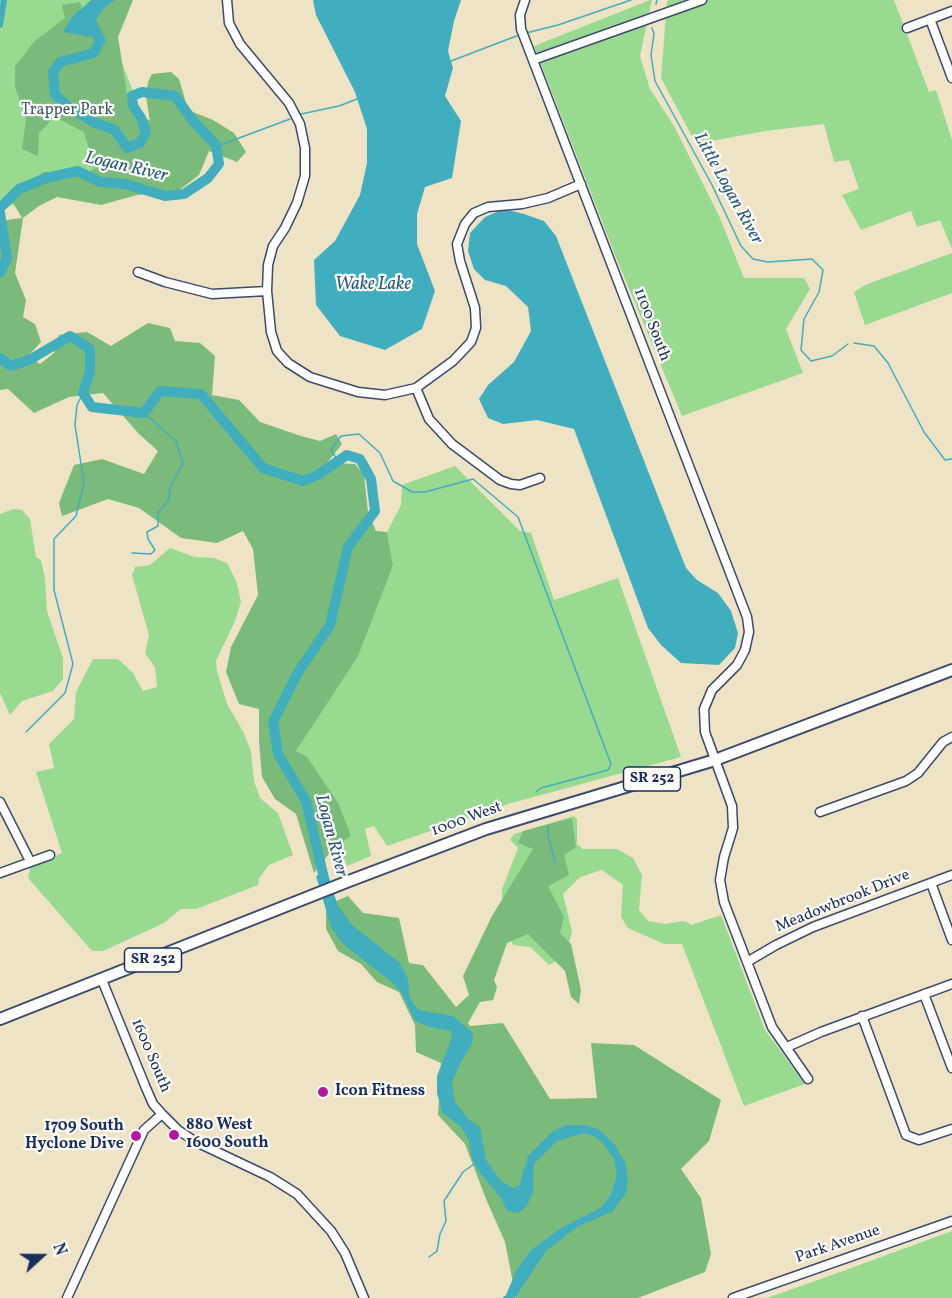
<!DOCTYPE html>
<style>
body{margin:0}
#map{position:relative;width:952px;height:1298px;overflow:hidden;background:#efe3c5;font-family:Vollkorn,serif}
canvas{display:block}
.north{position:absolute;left:12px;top:1226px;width:60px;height:60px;-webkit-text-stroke:4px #fdfcf7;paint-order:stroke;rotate:69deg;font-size:16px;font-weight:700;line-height:24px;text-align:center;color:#1b2f5e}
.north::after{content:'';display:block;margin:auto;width:21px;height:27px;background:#1b2f5e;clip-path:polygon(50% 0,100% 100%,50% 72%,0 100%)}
</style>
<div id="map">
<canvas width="952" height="1298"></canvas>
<div class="north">N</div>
</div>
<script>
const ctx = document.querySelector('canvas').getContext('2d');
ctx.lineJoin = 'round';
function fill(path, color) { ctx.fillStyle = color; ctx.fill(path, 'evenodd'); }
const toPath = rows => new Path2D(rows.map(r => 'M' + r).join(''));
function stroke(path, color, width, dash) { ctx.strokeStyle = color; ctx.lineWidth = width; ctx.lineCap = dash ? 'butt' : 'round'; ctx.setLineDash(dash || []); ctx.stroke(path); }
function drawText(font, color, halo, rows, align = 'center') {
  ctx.font = font + ' Vollkorn,serif'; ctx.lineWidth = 4.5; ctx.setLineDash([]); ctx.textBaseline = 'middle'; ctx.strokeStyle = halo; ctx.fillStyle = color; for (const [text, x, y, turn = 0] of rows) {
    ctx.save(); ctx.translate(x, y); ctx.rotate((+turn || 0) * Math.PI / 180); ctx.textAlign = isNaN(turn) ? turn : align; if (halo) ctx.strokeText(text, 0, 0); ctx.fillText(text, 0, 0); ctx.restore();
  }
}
fill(toPath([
 [0,0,97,0,156,149,0,210],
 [650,0,652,0,640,56,650,89,674,126,720,218,744,278,804,278,810,289,786,329,803,373,682,416,615,255,534,46],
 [669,0,894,0,929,92,936,90,952,140,952,249,940,220,917,227,911,211,861,230,842,195,859,189,849,160,834,162,824,124,765,131,696,144,661,78,667,2],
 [952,253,952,293,865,325,854,292,865,285],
 [455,466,520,531,531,533,554,600,618,578,681,757,508,804,387,846,374,826,365,829,371,856,347,866,339,844,351,836,296,752,312,725,393,565,387,532,401,505,402,485],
 [13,509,22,510,30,519,36,557,41,560,45,579,47,611,63,658,63,679,53,691,22,701,10,715,0,693,0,514],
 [170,548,194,557,214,558,227,563,237,583,241,602,235,621,216,661,217,671,227,704,244,733,251,752,254,781,260,798,278,813,293,855,269,865,259,878,258,885,196,909,181,909,164,923,103,951,92,951,28,878,30,868,62,853,36,772,54,768,49,744,74,719,76,692,93,659,118,659,133,673,143,691,157,687,155,667,145,653,149,635,132,575,135,567,150,565],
 [574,816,577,819,577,844,583,849,617,849,633,858,642,875,639,910,648,921,665,924,683,921,689,923,691,925,721,915,765,1030,805,1084,744,1106,682,944,664,944,628,928,621,917,623,885,602,870,580,877,563,894,572,931,566,956,549,965,530,947,513,945,502,920,502,889,518,848,510,840,514,834],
 [952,1231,952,1298,767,1298,843,1271]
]), '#99da91');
fill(toPath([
 [109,0,133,0,118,37,129,106,150,121,146,97,148,82,152,74,171,72,179,79,188,110,213,120,234,133,246,152,237,162,209,151,199,175,178,191,137,195,101,205,57,197,39,206,23,218,15,273,26,300,23,317,35,324,41,342,28,356,40,364,54,353,59,335,87,332,111,346,148,323,170,328,175,341,200,343,215,356,212,395,239,400,260,422,301,436,320,441,336,434,342,444,327,463,355,464,364,475,368,512,376,531,387,532,393,565,358,656,296,751,307,757,338,803,351,836,332,850,314,873,296,814,275,799,262,777,259,742,259,709,239,704,226,672,231,647,258,595,253,549,243,531,217,543,181,538,139,508,108,499,62,516,59,503,74,465,102,459,144,474,158,451,138,433,103,393,69,397,34,413,8,389,0,390,0,221,22,218,12,201,43,172,90,171,106,162,92,159,84,132,59,119,53,111,49,123,39,133,38,156,22,149,26,120,15,87,15,66,35,41,65,18,62,5,79,2,82,6,70,28],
 [572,818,576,847,564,855,569,875,548,886,564,917,560,933,571,944,581,990,579,1004,571,997,565,971,528,934,507,943,494,980,497,987,493,1000,480,1002,468,1023,470,1026,503,1023,550,1099,597,1098,591,1043,634,1045,721,1100,709,1141,681,1169,701,1198,711,1254,705,1272,638,1298,516,1298,505,1242,486,1199,465,1144,438,1115,441,1063,416,1052,415,1025,399,992,377,982,361,964,338,951,326,929,326,905,348,896,363,913,399,918,409,963,423,965,456,1007,469,995,463,976,492,916,533,849,518,843,523,831]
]), '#7aba7b');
fill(toPath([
 [91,0,115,0,104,8,96,20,107,44,92,37,63,32,72,17],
 [313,0,461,0,454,21,448,51,453,68,445,96,461,121,452,178,425,187,417,214,417,244,435,291,422,329,385,350,340,336,316,305,314,260,335,241,360,195,367,163,367,129,355,92,316,15],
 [504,209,524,214,544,221,556,236,686,568,697,580,718,593,731,611,738,633,735,648,719,665,681,663,661,645,648,628,574,429,537,420,503,424,488,418,479,399,488,385,514,362,531,331,528,307,506,286,485,280,474,269,468,251,470,233,485,217],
 [327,872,338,906,352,925,400,963,408,979,409,993,412,1002,419,1010,453,1016,473,1033,472,1044,462,1060,452,1082,455,1102,468,1119,480,1127,486,1160,502,1182,513,1188,519,1186,528,1156,553,1131,567,1125,585,1125,600,1130,614,1144,625,1162,628,1179,626,1193,613,1211,577,1227,546,1251,515,1298,502,1298,506,1295,517,1269,531,1250,561,1228,602,1207,611,1194,617,1175,614,1159,603,1143,594,1136,584,1133,557,1141,534,1164,533,1193,526,1207,518,1213,507,1211,501,1198,480,1173,472,1159,469,1141,462,1128,442,1112,437,1093,437,1076,452,1037,451,1031,430,1027,415,1021,402,994,393,983,343,944,331,927,316,876]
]), '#41aebf');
stroke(toPath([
 [656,4,657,0],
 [652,28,654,34,651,55,655,81,712,185,741,246,753,259,768,262,812,259,823,270,819,292,804,319,801,350,811,361,832,356,848,344],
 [526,33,558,25,631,0],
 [451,61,519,35],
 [301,114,339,106,357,99],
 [216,145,223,144,290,119],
 [854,343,874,346,888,363,924,432,945,460,952,459],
 [338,461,331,450,341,436,359,434,380,453,393,481,412,492,425,492,473,479,518,517,611,764,608,770,541,788,536,792],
 [132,553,151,554,155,550,148,539,147,532,158,526,158,513,169,499,170,487,183,464,176,441,144,413],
 [26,732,65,693,73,664,54,590,54,539,76,516,84,483,75,425,77,405,83,393],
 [548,826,548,835,555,862],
 [429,1257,437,1251,440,1234,446,1221,444,1201,463,1172,474,1164]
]), '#41aebf', 1.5);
stroke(toPath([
 [0,25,4,0]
]), '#41aebf', 6);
stroke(toPath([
 [0,208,19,189,46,178,78,171,100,182,125,184,165,196,184,194,208,178,219,164,216,145,193,121,175,96,142,92,132,96,133,106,141,118,146,132,140,143,127,148,115,130,93,122,70,108,55,95,53,72,60,62,94,53,100,40,94,29],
 [0,213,7,258,0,273],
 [0,358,11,366,31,359,70,336,90,349,90,372,83,393,92,407,144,413,160,391,201,394,263,468,303,481,316,476,347,455,360,459,371,479,375,511,348,547,330,625,297,674,273,722,278,754,306,801,326,887]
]), '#41aebf', 10);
const minor = toPath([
 [227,0,229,23,240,44,289,103,300,124,305,148,305,176,297,203,285,228,273,246,268,265,267,291,271,332,277,351,288,363,310,377,358,392,385,395,416,388,453,361,471,342,476,328,475,308,460,261,457,244,465,224,474,213,488,207,522,204,548,198,581,184],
 [525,0,520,15,521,29,747,617,749,632,745,650,737,665,712,690,704,709,705,732,732,806,733,828,724,857,720,880,724,902,772,1027,808,1079],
 [930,19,952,78],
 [907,28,952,11],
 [533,60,702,0],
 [138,272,165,282,212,294,267,291],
 [416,388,429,419,452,444,500,480,511,484,520,485,540,478],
 [0,802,30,861],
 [820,812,906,781,918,773,943,742,952,737],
 [0,873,50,855],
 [931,883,952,940],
 [747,962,776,945,813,927,952,875],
 [102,980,146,1088,153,1104,162,1114,178,1130,196,1142,270,1177,297,1194,331,1231,345,1253,364,1298],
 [924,994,952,1068],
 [862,1016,906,1135,919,1140,952,1129],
 [787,1047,821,1032,952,984],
 [67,1298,144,1130,162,1114],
 [733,1298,952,1221]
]);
const major = toPath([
 [0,1019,349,881,486,829,715,760,952,670]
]);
stroke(minor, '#3b4a6d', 11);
stroke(major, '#3b4a6d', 14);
stroke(minor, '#fff', 8);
stroke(major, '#fff', 10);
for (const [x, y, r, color] of [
 [323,1092,6,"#b5179e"],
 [174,1135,6,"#b5179e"],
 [136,1136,6,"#b5179e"]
]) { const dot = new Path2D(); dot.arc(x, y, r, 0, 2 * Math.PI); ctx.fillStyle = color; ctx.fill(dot); stroke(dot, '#fdfcf7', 2); }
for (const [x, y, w] of [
 [652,779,57],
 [153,960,57]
]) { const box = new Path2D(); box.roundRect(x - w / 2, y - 12, w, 24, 4.5); ctx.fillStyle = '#fdfcf7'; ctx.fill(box); stroke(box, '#1b2f5e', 1.5); }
drawText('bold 15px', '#1b2f5e', null, [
 ["SR 252",652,779],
 ["SR 252",153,960]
]);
drawText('16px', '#3a5a6b', '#fdfcf7', [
 ["Trapper Park",67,111]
]);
drawText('16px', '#1b2f5e', '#fdfcf7', [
 ["1100 South",651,325,69],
 ["1000 West",467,820,-20],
 ["Meadowbrook Drive",843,902,-22],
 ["1600 South",150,1056,67],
 ["Park Avenue",838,1245,-19]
]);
drawText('bold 16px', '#1b2f5e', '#fdfcf7', [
 ["Icon Fitness",335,1092],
 ["880 West",186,1126],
 ["1600 South",186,1144],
 ["1709 South",124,1127,"right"],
 ["Hyclone Dive",124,1145,"right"]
], 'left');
drawText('italic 18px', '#285b80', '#fdfcf7', [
 ["Logan River",126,168,13],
 ["Little Logan River",727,189,61],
 ["Wake Lake",373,286],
 ["Logan River",330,836,75]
]);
</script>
